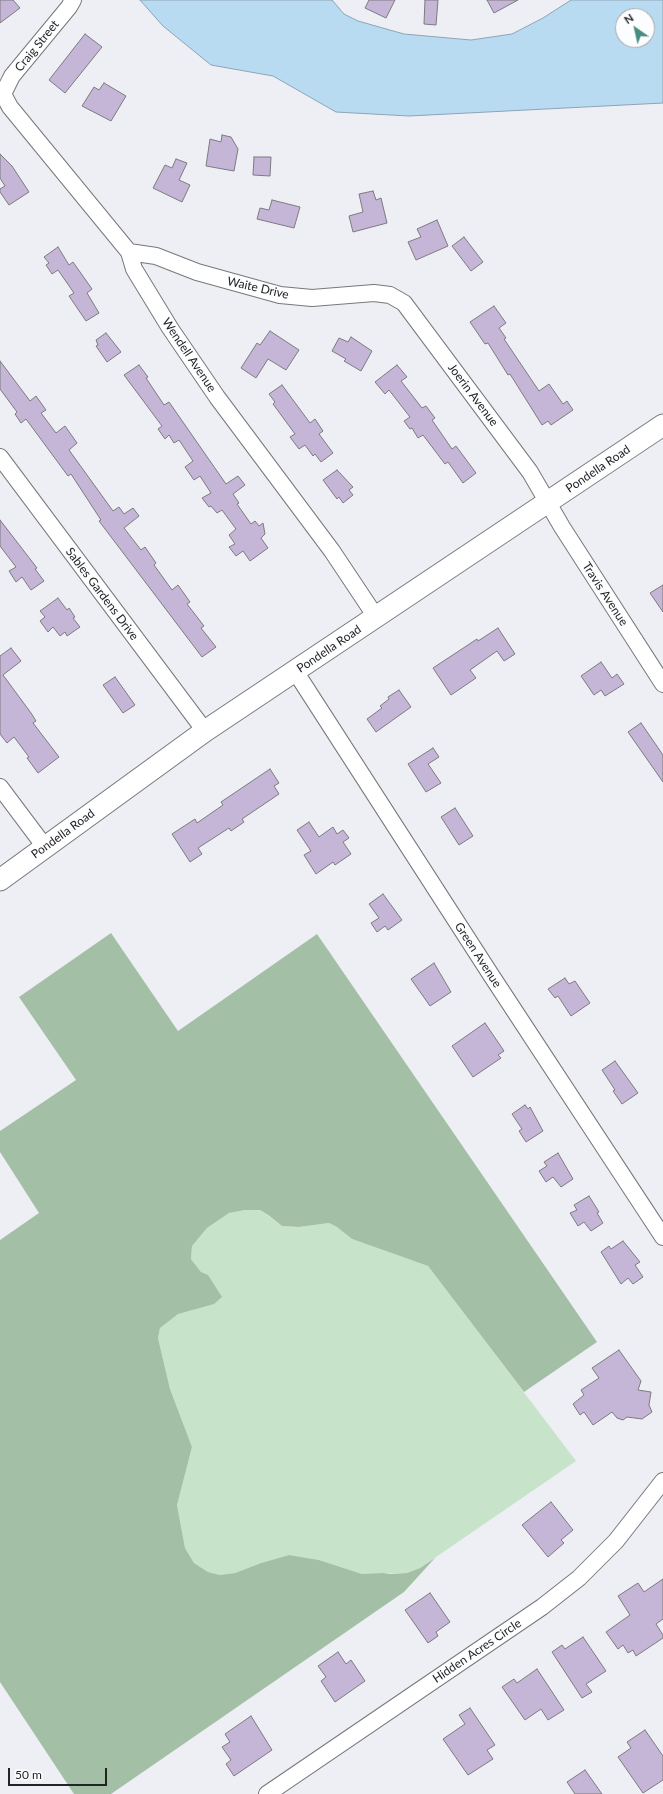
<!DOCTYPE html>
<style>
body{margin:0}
#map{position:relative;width:663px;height:1794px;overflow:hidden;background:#eeeff4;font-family:Lato,sans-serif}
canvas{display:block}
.north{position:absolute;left:615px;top:8px;width:40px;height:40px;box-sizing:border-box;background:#fcfdfe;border:1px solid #a6a6a8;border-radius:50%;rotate:326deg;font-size:11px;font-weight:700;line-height:16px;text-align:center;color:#242426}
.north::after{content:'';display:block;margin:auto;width:14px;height:18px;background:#498d81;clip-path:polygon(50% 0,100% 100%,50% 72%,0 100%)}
.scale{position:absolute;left:8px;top:1768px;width:99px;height:18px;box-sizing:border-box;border:2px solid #242426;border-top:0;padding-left:5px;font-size:12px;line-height:14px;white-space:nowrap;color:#242426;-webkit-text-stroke:3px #fcfdfe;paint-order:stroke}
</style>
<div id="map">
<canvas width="663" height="1794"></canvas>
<div class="north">N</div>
<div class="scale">50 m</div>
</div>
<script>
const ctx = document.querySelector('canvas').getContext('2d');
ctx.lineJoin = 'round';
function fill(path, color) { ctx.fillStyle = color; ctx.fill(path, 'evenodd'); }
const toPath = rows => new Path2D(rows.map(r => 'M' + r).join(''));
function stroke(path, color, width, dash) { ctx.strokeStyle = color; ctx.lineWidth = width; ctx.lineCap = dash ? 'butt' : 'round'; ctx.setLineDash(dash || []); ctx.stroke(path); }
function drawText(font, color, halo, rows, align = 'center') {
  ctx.font = font + ' Lato,sans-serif'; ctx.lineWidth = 3; ctx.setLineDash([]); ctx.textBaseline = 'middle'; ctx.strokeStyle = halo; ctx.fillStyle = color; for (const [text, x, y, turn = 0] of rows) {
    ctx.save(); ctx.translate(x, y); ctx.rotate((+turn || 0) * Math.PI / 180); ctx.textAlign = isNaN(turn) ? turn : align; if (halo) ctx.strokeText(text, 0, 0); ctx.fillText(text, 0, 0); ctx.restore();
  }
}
fill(toPath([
 [245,1210,260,1210,282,1226,299,1227,329,1223,337,1227,352,1239,428,1266,576,1461,420,1568,407,1573,362,1574,319,1560,289,1555,261,1563,235,1573,220,1575,208,1572,194,1563,185,1548,177,1505,192,1447,170,1389,158,1338,160,1328,167,1321,178,1314,185,1311,191,1311,201,1272,191,1259,192,1246,207,1228,229,1213]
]), '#c7e3ca');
fill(toPath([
 [111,933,178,1031,317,934,597,1342,524,1392,428,1266,352,1239,337,1227,329,1223,299,1227,282,1226,268,1215,260,1210,245,1210,229,1213,207,1228,192,1246,191,1259,201,1272,208,1275,222,1297,214,1304,178,1314,160,1328,158,1338,170,1389,192,1447,177,1505,185,1548,194,1563,208,1572,220,1575,235,1573,261,1563,289,1555,319,1560,362,1574,383,1573,390,1574,407,1573,420,1568,435,1558,404,1592,111,1794,74,1794,0,1682,0,1240,39,1213,0,1152,0,1131,76,1080,19,997]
]), '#a3c0a6');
const water = toPath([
 [140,0,332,0,344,14,358,21,404,34,471,40,512,34,543,18,571,0,663,0,663,103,409,116,336,112,273,76,211,65,163,26,140,0],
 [623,16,647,16,647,40,623,40,623,16]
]);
fill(water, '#b9dbf2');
stroke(water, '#8ca4b5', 1);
const building = toPath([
 [0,0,13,0,20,8,0,23,0,0],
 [369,0,395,0,386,18,365,8,369,0],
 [425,0,438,0,436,25,424,24,425,0],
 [487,0,518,0,494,13,487,0],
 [85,34,102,47,65,93,49,80,85,34],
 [104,83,126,96,111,121,82,106,94,87,99,90,104,83],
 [222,135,231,137,238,149,234,171,206,166,210,139,221,142,222,135],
 [0,154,12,166,29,192,9,205,0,192,0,189,5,186,0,178,0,154],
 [254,157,271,157,270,176,253,175,254,157],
 [176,159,187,163,179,180,190,185,182,202,153,188,165,165,172,168,176,159],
 [373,191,376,200,381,198,387,223,353,232,349,216,363,212,359,194,373,191],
 [272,200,300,207,294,228,257,219,260,208,269,210,272,200],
 [437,220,448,246,416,260,408,242,421,237,417,229,437,220],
 [464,237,483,262,471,271,452,246,464,237],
 [58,247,69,265,73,262,92,289,87,293,99,313,86,321,69,296,74,293,58,270,52,274,46,265,49,263,44,257,58,247],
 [494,306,506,323,499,328,506,338,504,339,539,391,549,384,563,404,567,401,573,410,551,425,548,421,542,425,510,374,508,375,488,343,485,344,470,322,494,306],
 [270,331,299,350,286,370,268,359,256,378,241,368,257,343,260,345,270,331],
 [106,333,121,352,107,362,96,346,98,345,96,340,106,333],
 [351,337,372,351,361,371,344,361,346,359,332,351,339,338,348,342,351,337],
 [0,361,30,401,36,396,46,410,41,413,56,433,65,426,77,443,69,450,113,511,119,507,124,514,133,508,139,516,124,528,141,550,145,547,156,563,154,565,172,590,178,585,190,602,187,604,204,626,201,628,216,647,202,657,99,521,101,520,71,474,68,476,26,419,21,423,15,414,17,412,0,389,0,361],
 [139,365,148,377,146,378,164,405,169,402,226,484,238,476,245,485,233,494,239,503,237,504,251,524,255,521,259,526,263,523,265,534,261,538,268,548,250,561,243,551,236,556,229,547,235,544,229,535,236,529,222,510,217,513,211,506,209,507,202,498,211,493,200,476,194,480,185,467,193,461,179,440,174,443,169,435,165,439,158,429,162,426,124,375,139,365],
 [397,365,407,377,401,381,422,408,426,406,435,418,432,420,452,449,456,446,476,473,463,483,448,462,445,464,423,435,418,438,412,428,410,429,404,421,410,417,389,390,385,394,375,382,397,365],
 [282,385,310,423,315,419,323,431,319,434,333,453,321,462,315,454,313,456,305,445,299,449,290,437,295,434,273,404,275,402,269,394,282,385],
 [337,470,353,487,349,490,353,495,343,503,339,497,337,499,323,480,337,470],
 [0,520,37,568,35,569,44,581,31,590,22,577,16,582,9,571,16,567,0,546,0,520],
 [663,585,663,612,650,593,663,585],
 [58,598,67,610,69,608,75,617,73,618,80,627,67,636,65,632,60,636,53,627,48,632,40,621,45,617,40,611,58,598],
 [498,628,515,654,504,661,497,651,470,670,476,678,451,695,433,668,477,639,478,641,498,628],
 [11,648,21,661,3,675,31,713,36,721,33,723,59,757,38,773,27,758,29,757,14,737,7,743,0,734,0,656,11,648],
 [601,662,612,678,617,674,624,684,605,696,601,690,594,695,581,676,601,662],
 [115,677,135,705,123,713,103,685,115,677],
 [399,690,411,707,376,732,367,719,382,708,380,706,389,699,388,697,399,690],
 [641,723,663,755,663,782,628,732,641,723],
 [433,748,439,757,428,764,441,783,426,792,408,764,433,748],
 [270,769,279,783,274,786,279,794,242,819,244,822,231,831,229,828,198,848,202,854,190,862,172,834,195,819,197,823,223,805,221,802,270,769],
 [455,808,473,836,459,845,441,817,455,808],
 [309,822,319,837,333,827,337,834,343,830,349,838,343,842,351,854,335,865,333,862,316,874,304,855,311,851,297,830,309,822],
 [383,894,402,920,388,930,385,926,377,932,371,923,379,918,369,904,383,894],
 [434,963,451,992,430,1006,411,979,434,963],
 [565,978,569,984,575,981,590,1003,571,1016,558,996,555,998,548,989,565,978],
 [485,1023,504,1051,498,1055,501,1058,473,1077,452,1046,485,1023],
 [615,1061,638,1093,622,1104,613,1091,615,1090,602,1070,615,1061],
 [525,1105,528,1109,530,1107,543,1131,526,1142,519,1131,522,1129,512,1114,525,1105],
 [558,1153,573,1179,561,1187,553,1177,546,1182,539,1171,547,1166,544,1162,558,1153],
 [589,1196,599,1212,597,1213,603,1223,591,1231,584,1222,578,1226,570,1213,577,1210,574,1205,589,1196],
 [623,1241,640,1262,635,1265,643,1277,633,1284,628,1278,621,1284,601,1252,609,1246,611,1249,623,1241],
 [619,1350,641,1381,638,1390,651,1392,649,1405,652,1412,642,1419,627,1417,623,1420,617,1418,612,1412,593,1425,584,1412,580,1415,573,1404,584,1395,581,1390,599,1378,592,1368,619,1350],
 [551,1502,573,1530,561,1540,564,1543,548,1557,522,1525,551,1502],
 [663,1579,663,1619,656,1624,663,1635,663,1638,636,1656,633,1650,628,1653,623,1645,618,1649,606,1632,630,1615,618,1596,638,1583,644,1592,663,1579],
 [430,1593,450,1622,436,1632,438,1636,428,1643,405,1610,430,1593],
 [583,1637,606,1671,586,1684,592,1692,582,1698,552,1652,562,1645,565,1649,583,1637],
 [338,1652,346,1664,351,1660,365,1681,335,1702,321,1681,326,1677,318,1666,338,1652],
 [537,1669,564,1710,548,1720,541,1709,525,1720,502,1687,514,1679,517,1683,537,1669],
 [470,1708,495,1745,487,1750,493,1759,468,1775,443,1739,465,1724,459,1715,470,1708],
 [251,1716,272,1750,234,1776,226,1764,231,1760,222,1747,230,1742,225,1734,251,1716],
 [645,1730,663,1756,663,1780,643,1793,618,1757,631,1748,627,1742,645,1730],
 [585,1770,602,1794,575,1794,567,1782,585,1770]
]);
fill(building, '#c5b5d6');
stroke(building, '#7c7b7f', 1);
const minor = toPath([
 [73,0,69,7,12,76,3,94,10,107,129,252,134,269,170,328,217,397,332,551,376,617],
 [129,252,156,256,197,272,280,295,312,298,374,293,390,295,404,303,530,472,562,527,663,684],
 [0,457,205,731],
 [295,671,491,975,663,1237],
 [0,787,45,847],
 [267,1794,542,1607,579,1578,616,1541,663,1481]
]);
const major = toPath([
 [0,880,205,731,663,425]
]);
stroke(minor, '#76787b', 18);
stroke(major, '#76787b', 23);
stroke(minor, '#fff', 16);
stroke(major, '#fff', 21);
drawText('12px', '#242426', '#fcfdfe', [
 ["Craig Street",37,46,-51],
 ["Waite Drive",258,288,13],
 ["Wendell Avenue",189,355,56],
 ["Joerin Avenue",473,395,53],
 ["Pondella Road",598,469,-34],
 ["Sables Gardens Drive",102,594,53],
 ["Travis Avenue",605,594,57],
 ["Pondella Road",329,649,-34],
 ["Pondella Road",63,834,-36],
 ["Green Avenue",478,955,57],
 ["Hidden Acres Circle",477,1651,-34]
]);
</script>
